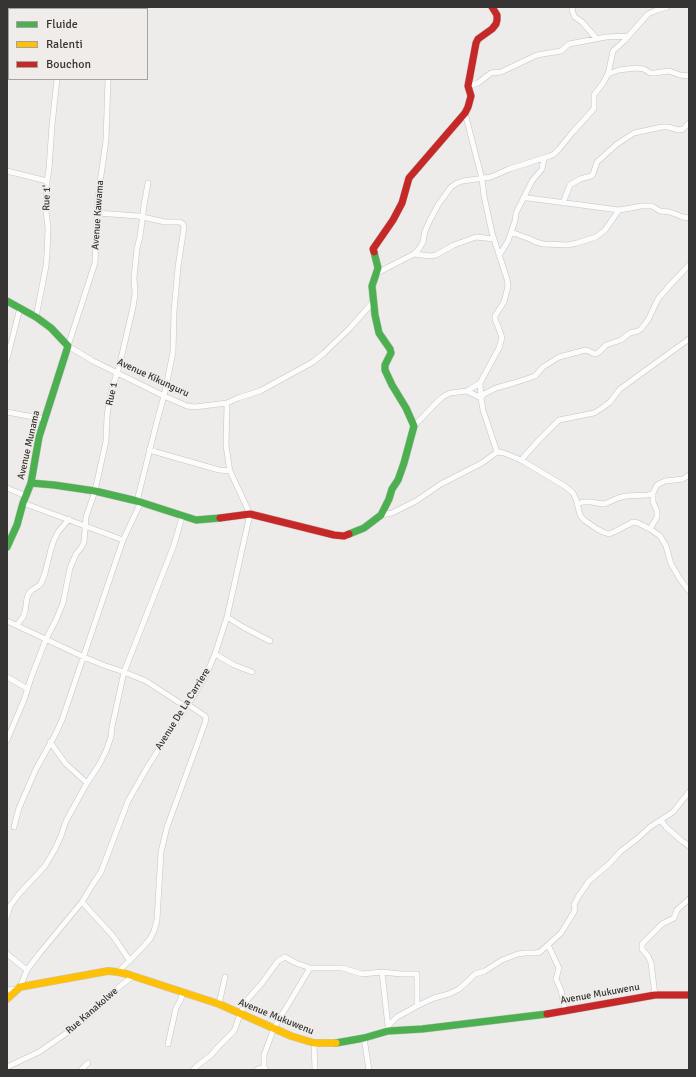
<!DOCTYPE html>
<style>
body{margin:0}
#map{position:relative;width:696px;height:1077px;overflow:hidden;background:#eeecea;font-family:Signika,sans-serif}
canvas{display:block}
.frame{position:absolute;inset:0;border:8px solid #363534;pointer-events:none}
.legend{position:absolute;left:8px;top:8px;width:140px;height:72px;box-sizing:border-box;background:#efece9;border:1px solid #a5a3a1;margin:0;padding:5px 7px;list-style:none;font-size:12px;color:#363534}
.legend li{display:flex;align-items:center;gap:8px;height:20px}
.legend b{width:20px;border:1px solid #a5a3a1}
</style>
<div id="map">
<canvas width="696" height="1077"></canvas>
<div class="frame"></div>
<ul class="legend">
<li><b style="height:5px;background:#4caf50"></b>Fluide</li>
<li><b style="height:5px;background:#ffc107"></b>Ralenti</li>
<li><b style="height:5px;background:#c62828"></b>Bouchon</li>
</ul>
</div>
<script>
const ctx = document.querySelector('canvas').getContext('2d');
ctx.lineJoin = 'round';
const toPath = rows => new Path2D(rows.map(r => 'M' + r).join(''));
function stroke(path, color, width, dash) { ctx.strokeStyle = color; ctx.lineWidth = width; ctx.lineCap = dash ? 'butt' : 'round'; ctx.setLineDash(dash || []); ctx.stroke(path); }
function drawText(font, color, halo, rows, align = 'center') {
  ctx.font = font + ' Signika,sans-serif'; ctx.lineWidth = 3.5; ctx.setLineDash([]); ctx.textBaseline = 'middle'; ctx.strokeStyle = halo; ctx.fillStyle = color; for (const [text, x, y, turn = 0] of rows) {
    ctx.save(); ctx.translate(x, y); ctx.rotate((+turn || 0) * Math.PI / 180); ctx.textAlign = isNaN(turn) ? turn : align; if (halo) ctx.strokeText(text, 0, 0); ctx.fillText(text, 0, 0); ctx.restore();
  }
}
const street = toPath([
 [573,7,572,11,575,17,582,22,596,38],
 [61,9,61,7],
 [112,9,112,7],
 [7,45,9,29,8,19,9,7],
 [608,74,619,70,636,68,644,69,650,73,655,73,669,71,680,75,689,76],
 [108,79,106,140,98,197,95,263,68,346,93,361,164,396,187,406,195,407,227,403,238,398,260,391,313,362,324,353,350,328,373,302],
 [468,86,478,83,491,73,501,72,537,55,561,51,569,44,606,37,628,36],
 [7,171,47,181],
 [523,198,528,198,619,210,631,208,641,206,652,206,660,211,670,212,683,217,689,218],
 [563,203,570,185,580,179,591,176,593,174,597,162,617,144,634,133,662,127,668,127,679,130,683,129,689,123],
 [97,213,138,216,165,222,180,222,183,224,184,227,178,267,174,311,173,352,164,396,157,421,137,501],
 [511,232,530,239,536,242,543,244,568,245,577,243,596,237,605,230,619,210],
 [414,254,430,256,436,255,454,245,476,237,494,239],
 [499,256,508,241,515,221,516,213,532,181,542,169,544,158],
 [377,273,414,254,419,249,423,242,425,231,430,220,438,205,451,187,457,183,463,181,491,177,509,169,550,156,554,154,559,149,572,133,592,111,594,108,594,95,603,83,608,74,613,51,624,41,648,14,657,10,667,7],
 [36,317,46,266,47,254,48,228,46,211,47,181,49,169,52,125,57,79],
 [7,359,20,308],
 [480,383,481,398,483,410,497,452],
 [467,391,481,398,484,394,496,388,514,383,535,376,543,367,559,357,586,350,595,354,598,353,606,345,621,340,630,333,638,331,641,329,648,320,658,299,671,284,689,265],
 [7,412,44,419],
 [414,426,438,401,444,396,450,393,467,391,480,383,499,348,502,338,499,329,495,319,495,316,504,302,508,286,507,279,492,233,484,196,482,179,465,113],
 [149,450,219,470,230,471],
 [521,460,539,440,559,420,594,413,602,408,610,402,620,389,642,373,689,339],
 [7,488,26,496],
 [23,503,123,540],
 [577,504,583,502,591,502,603,504,607,503,618,498,626,496,648,495,653,493],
 [381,515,392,513,416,501,441,484,482,463,497,452,504,453,521,460,566,487,573,493,576,499,580,515,584,520,597,529,603,532,609,534,614,532,633,522,638,523,650,529,660,536,666,546,671,564,680,579,689,591],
 [650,529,657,517,657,511,653,502,653,493,657,485,665,481,683,479,689,475],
 [227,617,243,627,270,641],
 [7,621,84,657,103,665,124,672,146,681,186,707],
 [17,625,23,617,25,612,27,598,29,593,32,590,40,585,42,581,45,573,51,549,54,540,58,532,69,519],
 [215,654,234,665,252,672],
 [7,677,28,689],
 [7,740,24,700,31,678,46,639,56,620,63,603,70,568,76,554,81,548,84,542,86,517,95,491,106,441,107,416,110,396,120,363,133,307,135,294,134,278,137,248,140,237,144,205,148,183],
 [50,742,66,764,87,783],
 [661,820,666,827,682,841,689,846],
 [14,827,19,808,36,769,55,735,62,720,123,540,141,502],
 [82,902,113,936,130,961],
 [7,916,10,906,19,894,45,866,55,849,61,836,66,821,87,783,99,765,106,751,111,737,112,727,124,672,174,545,182,517],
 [548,945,559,968,556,979,561,990,565,1011],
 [7,954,27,970],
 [118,972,141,949,150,939,154,931,157,920,161,852,167,827,205,723,206,718,205,716,187,704],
 [382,972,388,1026],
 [20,987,27,970,39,954,82,902,93,884,101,872,109,851,128,801,148,766,186,707,195,694,206,675,215,654,227,617,250,514,230,471,229,466,226,445,227,403],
 [7,990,17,989],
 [655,995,651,963,648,956,642,949,642,944,662,924,674,918,677,910,689,899],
 [219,1004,225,977],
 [388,1031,388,1026,397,1017,417,1006,434,998,449,994,459,989,467,982,475,974,485,971,502,960,518,954,525,953,535,953,540,952,561,933,574,912,575,909,574,905,578,897,589,881,609,864,621,851,638,838,650,827,673,812,689,792],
 [364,1038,369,1070],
 [314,1043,315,1070],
 [168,1044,176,1008,180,1001,183,993],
 [7,1067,39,1052,68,1032,90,1015,114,991,133,976],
 [81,1070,88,1063],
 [193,1070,197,1066,211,1055,218,1047,233,1032,235,1029,240,1014,247,1000,262,983,278,961,285,957,296,963,310,968],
 [256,1070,264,1067],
 [266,1070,264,1067,264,1055,274,1028,310,968,343,968,362,974,382,972,401,974,417,974,417,1006]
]);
const fast = toPath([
 [7,301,36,317,51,328,68,346,39,437,31,483,23,503,17,525,7,547],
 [31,483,54,485,95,491,137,501,196,520,220,518],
 [349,534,364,528,381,515,389,499,392,489,398,480,404,463,414,426,406,408,392,385,385,370,385,365,391,353,390,349,379,333,375,315,372,286,378,268,374,252],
 [336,1043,364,1038,388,1031,422,1029,547,1014]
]);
const slow = toPath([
 [7,999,20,987,108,971,118,972,127,974,219,1004,291,1036,314,1043,336,1043]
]);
const jam = toPath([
 [374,252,373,249,393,220,402,203,409,178,465,113,468,107,471,96,468,86,476,43,478,39,492,29,496,24,497,20,497,15,492,7],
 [220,518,250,514,334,535,344,536,349,534],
 [547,1014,655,995,689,995]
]);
stroke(street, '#c5c4c2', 6);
stroke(fast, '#c5c4c2', 8);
stroke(slow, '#c5c4c2', 8);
stroke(jam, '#c5c4c2', 8);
stroke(street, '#fcfcfc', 5);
stroke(fast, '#4caf50', 7);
stroke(slow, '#ffc107', 7);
stroke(jam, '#c62828', 7);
drawText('10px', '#363534', '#efece9', [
 ["Rue 1'",47,198,-88],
 ["Avenue Kawama",98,215,-86],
 ["Avenue Kikunguru",153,378,25],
 ["Rue 1",112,394,-77],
 ["Avenue Munama",29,445,-77],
 ["Avenue De La Carriere",183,709,-58],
 ["Avenue Mukuwenu",600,994,-10],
 ["Rue Kanakolwe",92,1011,-41],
 ["Avenue Mukuwenu",276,1017,22]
]);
</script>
